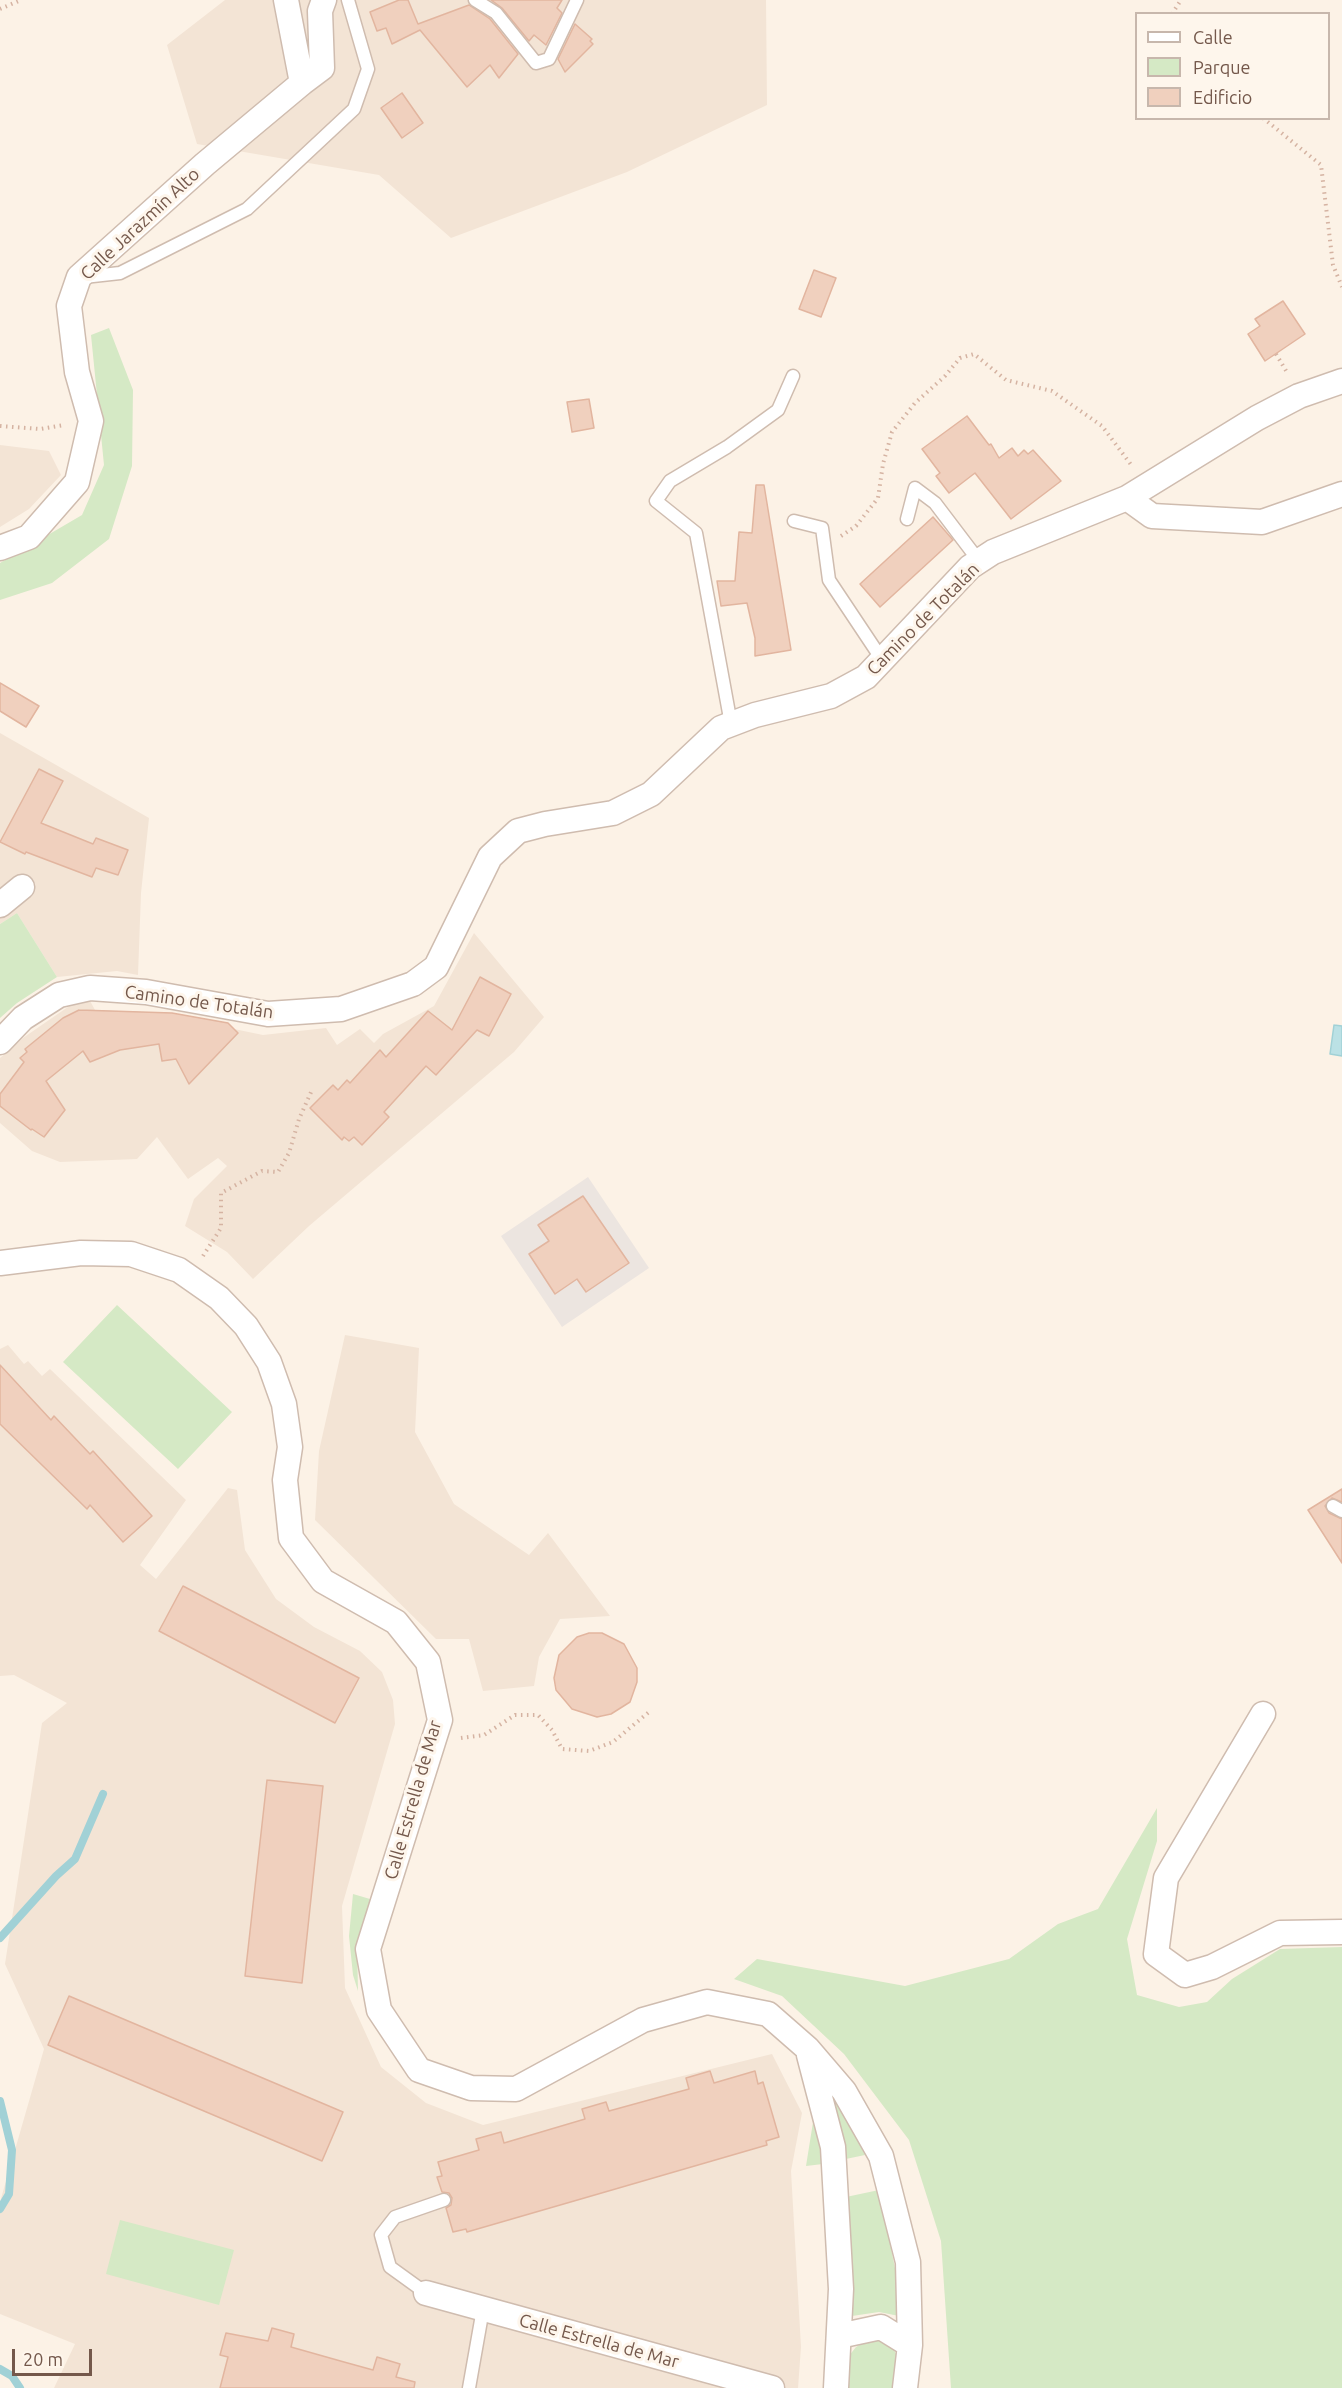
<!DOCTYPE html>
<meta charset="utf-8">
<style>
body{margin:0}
#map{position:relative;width:1342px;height:2388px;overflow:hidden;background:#fcf2e6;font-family:Ubuntu,sans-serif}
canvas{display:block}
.legend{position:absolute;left:1135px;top:12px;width:195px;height:108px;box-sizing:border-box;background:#fef6ec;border:2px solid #c7b7ac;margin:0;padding:8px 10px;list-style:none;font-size:18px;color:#74584b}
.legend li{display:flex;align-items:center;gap:12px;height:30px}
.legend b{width:30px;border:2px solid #c7b7ac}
.scale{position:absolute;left:12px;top:2349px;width:80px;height:27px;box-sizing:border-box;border:3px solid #74584b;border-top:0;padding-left:8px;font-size:18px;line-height:21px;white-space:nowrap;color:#74584b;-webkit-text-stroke:4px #fef6ec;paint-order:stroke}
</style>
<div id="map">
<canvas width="1342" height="2388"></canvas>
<ul class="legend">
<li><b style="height:8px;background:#fff"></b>Calle</li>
<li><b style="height:16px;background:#d5e9c5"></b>Parque</li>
<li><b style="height:16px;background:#f0d0be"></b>Edificio</li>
</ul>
<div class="scale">20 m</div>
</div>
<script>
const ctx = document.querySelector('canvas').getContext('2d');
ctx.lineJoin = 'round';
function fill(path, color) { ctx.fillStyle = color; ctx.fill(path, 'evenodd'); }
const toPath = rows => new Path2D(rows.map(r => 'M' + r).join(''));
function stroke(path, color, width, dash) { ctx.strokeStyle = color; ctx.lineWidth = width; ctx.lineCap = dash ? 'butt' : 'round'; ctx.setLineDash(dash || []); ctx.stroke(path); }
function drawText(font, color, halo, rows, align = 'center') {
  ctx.font = font + ' Ubuntu,sans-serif'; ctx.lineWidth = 6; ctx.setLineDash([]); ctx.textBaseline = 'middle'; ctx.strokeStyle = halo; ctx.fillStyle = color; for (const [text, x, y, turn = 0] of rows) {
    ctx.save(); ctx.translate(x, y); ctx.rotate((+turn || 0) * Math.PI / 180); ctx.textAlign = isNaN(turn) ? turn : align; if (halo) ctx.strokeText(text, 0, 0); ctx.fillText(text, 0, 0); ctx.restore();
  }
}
fill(toPath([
 [225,0,766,0,767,105,627,172,451,238,379,175,197,144,167,45],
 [0,445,49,451,61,475,29,509,0,527],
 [0,733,149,818,141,893,138,975,117,971,57,977,17,913,0,924],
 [474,933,544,1017,514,1052,309,1226,253,1279,227,1252,185,1226,194,1199,227,1166,218,1158,188,1179,157,1137,137,1159,60,1162,32,1151,0,1123,0,1058,23,1038,78,1000,89,999,95,1010,172,1013,228,1023,234,1029,263,1035,326,1028,337,1045,360,1029,374,1043,383,1034,434,1006],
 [345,1335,419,1348,415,1432,454,1504,529,1555,548,1533,610,1616,560,1619,539,1657,534,1686,483,1691,469,1639,436,1639,315,1520,319,1451],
 [8,1345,24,1364,28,1361,42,1376,50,1369,186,1500,140,1565,156,1579,228,1488,237,1490,245,1550,276,1599,314,1627,360,1651,382,1672,393,1700,395,1724,342,1906,345,1988,381,2067,426,2103,483,2125,772,2054,802,2113,791,2171,801,2347,798,2388,54,2388,75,2344,0,2314,0,2202,44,2049,5,1964,42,1723,67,1703,14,1675,0,1676,0,1349]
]), '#f3e4d5');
fill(toPath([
 [588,1177,649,1268,562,1327,501,1236]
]), '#ece5e0');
fill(toPath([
 [109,328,133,390,132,466,109,539,52,583,0,600,0,563,82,515,104,465,91,335],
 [17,913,57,977,17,1003,0,1018,0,924],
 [117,1305,232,1412,178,1469,63,1362],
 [1157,1808,1157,1841,1127,1939,1137,1995,1179,2007,1207,2002,1232,1979,1280,1949,1342,1947,1342,2388,951,2388,941,2241,909,2140,844,2054,782,1996,734,1979,757,1959,905,1986,1009,1959,1058,1924,1098,1909],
 [353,1894,370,1899,357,1946,358,1991,353,1975,349,1936],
 [839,2103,865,2155,841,2160,830,2105],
 [814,2116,823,2164,806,2166],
 [879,2190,895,2268,899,2316,879,2312,852,2316,846,2197],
 [120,2220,234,2250,219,2305,106,2274],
 [868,2340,882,2341,894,2350,900,2361,898,2388,846,2388,848,2357,856,2347]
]), '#d5e9c5');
const water = toPath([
 [1334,1025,1342,1026,1342,1056,1330,1054,1334,1025]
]);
fill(water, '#bbe1e5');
stroke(water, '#a1d1d6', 1.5);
stroke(toPath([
 [0,1938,56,1876,75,1859,103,1794],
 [0,2101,12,2150,9,2194,0,2209],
 [0,2369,12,2376,20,2388]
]), '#a1d1d6', 8);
const building = toPath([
 [399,0,408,0,418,24,469,5,490,19,518,54,499,78,490,65,467,87,420,30,392,44,386,28,377,31,370,12,399,0],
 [491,0,562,0,557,8,562,13,546,45,534,35,529,41,502,8,491,0],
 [575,24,592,39,590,41,593,44,565,72,558,59,575,24],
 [402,93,423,123,402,138,381,108,402,93],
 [814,270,836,278,821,317,799,309,814,270],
 [1283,301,1305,334,1265,361,1248,334,1260,326,1255,319,1283,301],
 [589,399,594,428,572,432,567,402,589,399],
 [967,416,989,445,991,444,999,458,1012,448,1018,456,1024,450,1028,454,1033,450,1061,481,1011,519,975,473,949,493,936,476,940,473,922,449,967,416],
 [756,485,764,485,791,650,755,656,755,638,747,603,721,606,717,581,735,581,739,532,752,533,756,485],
 [933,517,953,540,880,607,860,584,933,517],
 [0,683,39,706,26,727,0,711,0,683],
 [39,769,63,781,41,823,93,844,96,838,128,850,118,875,96,868,92,877,26,852,25,854,0,842,39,769],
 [480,977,511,994,489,1036,477,1030,436,1075,426,1066,384,1112,389,1117,362,1145,354,1137,349,1141,344,1137,342,1140,310,1108,333,1085,338,1090,347,1080,350,1083,380,1050,386,1057,428,1011,452,1030,480,977],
 [79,1010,172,1013,228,1023,238,1033,189,1084,176,1059,162,1061,159,1044,120,1050,90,1062,83,1051,46,1081,65,1110,44,1137,32,1129,31,1130,0,1106,0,1094,24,1062,20,1058,27,1052,25,1049,63,1018,79,1010],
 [583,1196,629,1263,586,1292,577,1279,555,1294,529,1254,549,1241,538,1225,583,1196],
 [0,1365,51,1420,54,1416,90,1454,93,1451,152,1516,123,1542,90,1505,87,1509,0,1424,0,1365],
 [1342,1489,1342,1502,1332,1498,1325,1506,1329,1513,1342,1519,1342,1563,1308,1510,1342,1489],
 [183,1586,359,1678,335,1723,159,1631,183,1586],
 [589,1633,602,1633,624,1644,637,1668,637,1682,630,1702,611,1714,597,1717,572,1709,556,1690,554,1678,559,1655,577,1637,589,1633],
 [267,1780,323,1786,302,1983,245,1976,267,1780],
 [69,1996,343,2112,322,2161,48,2045,69,1996],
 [710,2071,714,2083,755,2071,758,2084,763,2082,779,2137,766,2141,767,2145,574,2201,467,2232,466,2229,453,2232,446,2208,451,2205,452,2198,449,2193,442,2192,437,2177,442,2176,438,2162,479,2150,476,2139,501,2132,504,2143,585,2119,582,2109,606,2102,609,2111,689,2089,686,2078,710,2071],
 [272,2328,294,2334,291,2347,344,2362,373,2370,377,2357,400,2364,396,2377,415,2382,414,2388,220,2388,228,2357,220,2355,226,2333,268,2341,272,2328]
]);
fill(building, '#f0d0be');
stroke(building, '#e2b59f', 1.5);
const lane = toPath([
 [475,0,496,13,536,63,549,59,577,0],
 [84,277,120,273,247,209,354,109,368,69,348,0],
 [907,519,915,488,935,503,979,561],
 [794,521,822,528,829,580,883,661],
 [731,724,696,533,656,501,670,481,727,447,778,410,793,376],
 [1333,1506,1342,1511],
 [426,2293,390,2267,381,2235,395,2217,444,2200],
 [469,2388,483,2309]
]);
const street = toPath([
 [302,83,322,68,320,11,324,0],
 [1127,498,1152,516,1262,522,1342,494],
 [0,548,29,537,77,482,91,421,77,372,69,306,79,277,205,164,302,83,286,0],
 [0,905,22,887],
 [0,1042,23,1018,59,995,90,988,146,992,268,1014,341,1009,413,984,436,967,490,857,518,831,545,824,613,813,651,794,721,728,755,715,831,696,866,677,970,567,993,552,1127,498,1257,418,1299,396,1342,381],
 [0,1263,81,1253,131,1254,179,1270,219,1298,246,1326,269,1362,284,1404,290,1447,285,1480,291,1538,323,1581,396,1622,428,1662,440,1720,368,1949,379,2010,419,2070,471,2088,516,2089,643,2020,707,2002,768,2014,808,2049,844,2091,881,2156,908,2262,910,2345,905,2388],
 [1263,1714,1166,1878,1156,1954,1185,1975,1212,1967,1280,1933,1342,1932],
 [809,2055,833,2147,841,2289,836,2388],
 [426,2293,772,2388],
 [839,2336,881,2327,910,2345]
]);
stroke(lane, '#cfbcaf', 15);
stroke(street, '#cfbcaf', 27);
stroke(toPath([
 [0,9,21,0],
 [1172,14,1181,0],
 [1263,118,1321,165,1333,265,1342,287],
 [1276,354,1288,374],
 [0,426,40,429,64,425],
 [841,536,856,526,878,498,883,464,892,432,915,403,945,376,960,358,974,354,1006,380,1052,391,1102,426,1132,466],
 [203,1256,221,1228,221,1193,262,1171,278,1172,289,1153,299,1119,312,1090],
 [461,1738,484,1735,515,1715,538,1715,552,1730,562,1749,589,1751,613,1742,649,1712]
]), '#d5b3a2', 4, [1.5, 4.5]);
stroke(lane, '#fff', 12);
stroke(street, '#fff', 24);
drawText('18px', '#74584b', '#fef6ec', [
 ["Calle Jarazmín Alto",140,224,-43],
 ["Camino de Totalán",923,619,-45],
 ["Camino de Totalán",199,1002,8],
 ["Calle Estrella de Mar",413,1800,-74],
 ["Calle Estrella de Mar",599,2341,15]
]);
</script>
